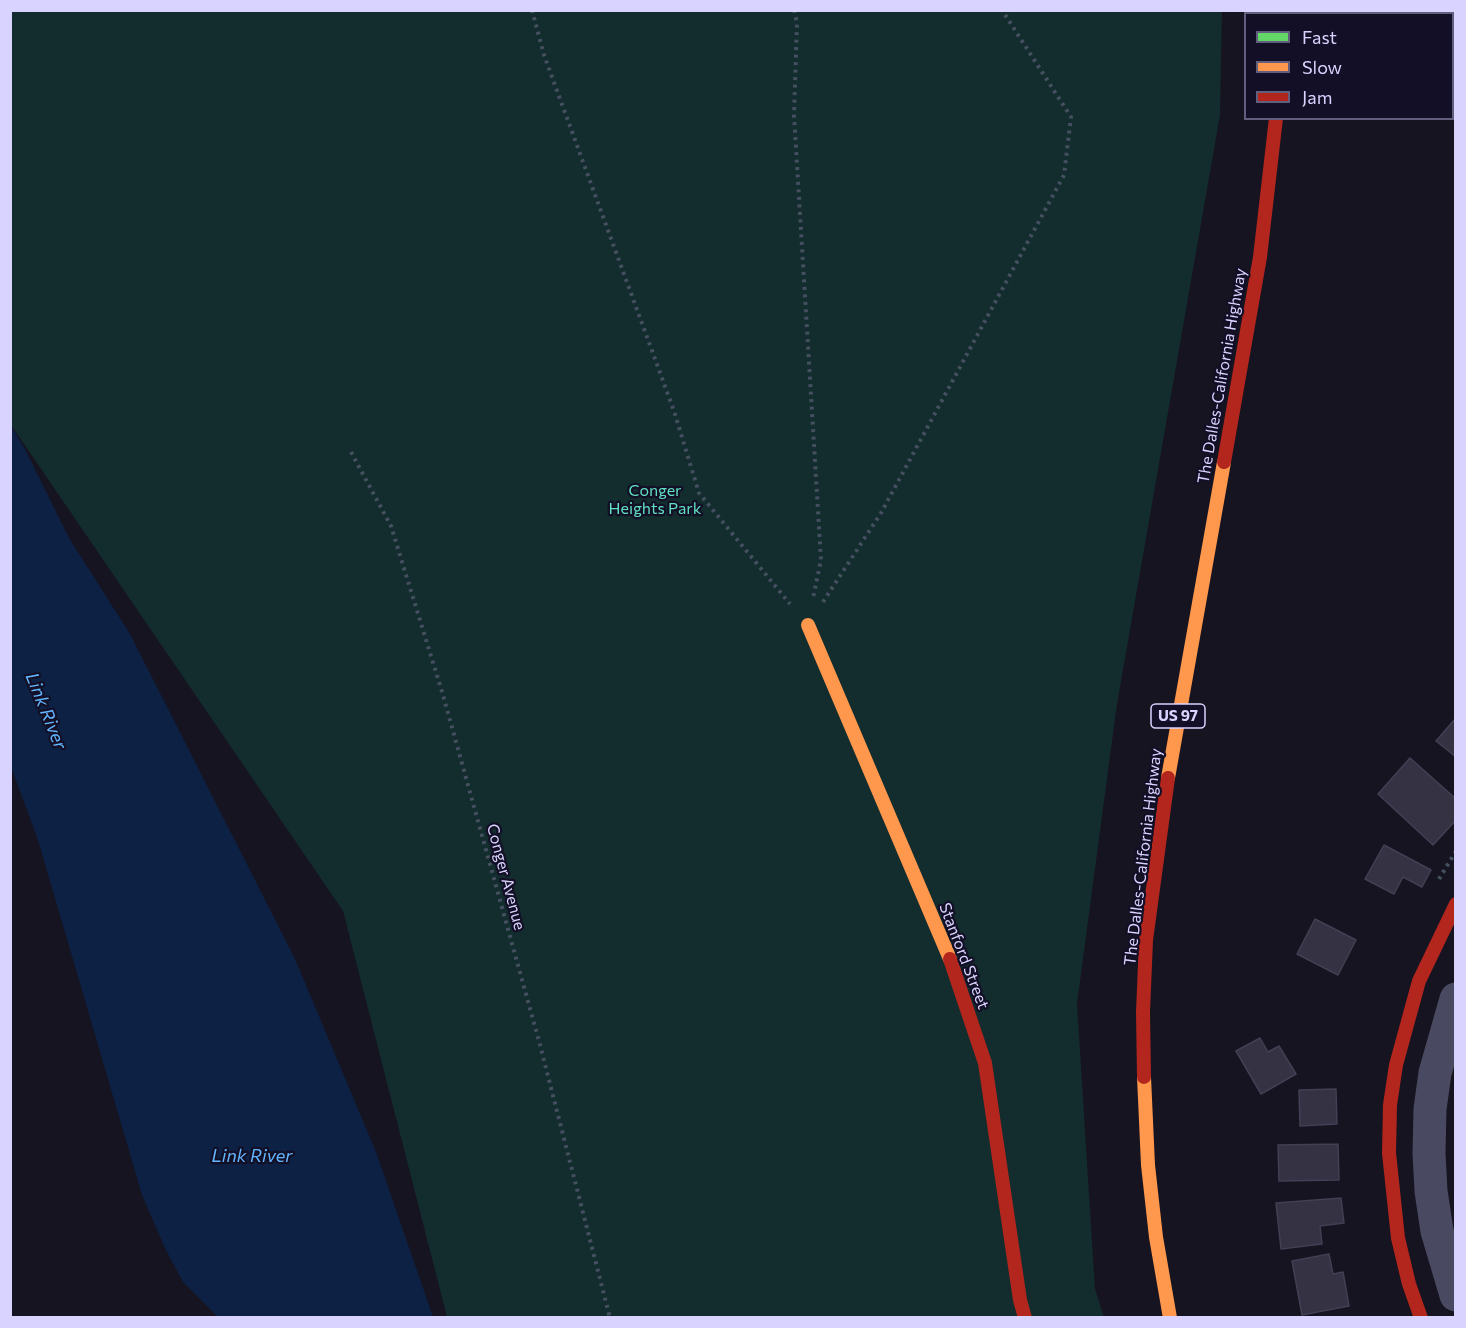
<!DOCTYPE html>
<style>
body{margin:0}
#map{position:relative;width:1466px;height:1328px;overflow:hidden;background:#161421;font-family:Commissioner,sans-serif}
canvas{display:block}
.frame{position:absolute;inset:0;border:12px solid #d9d4ff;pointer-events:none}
.legend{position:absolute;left:1244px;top:12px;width:210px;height:108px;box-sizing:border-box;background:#130f26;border:2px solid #625e7d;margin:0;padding:8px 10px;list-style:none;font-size:18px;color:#d9d4ff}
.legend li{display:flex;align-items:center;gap:12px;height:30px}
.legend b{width:30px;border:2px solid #625e7d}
</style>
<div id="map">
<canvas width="1466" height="1328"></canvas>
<div class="frame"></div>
<ul class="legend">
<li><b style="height:8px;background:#63d668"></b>Fast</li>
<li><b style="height:8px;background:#ff974d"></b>Slow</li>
<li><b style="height:8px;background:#b3261e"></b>Jam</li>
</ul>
</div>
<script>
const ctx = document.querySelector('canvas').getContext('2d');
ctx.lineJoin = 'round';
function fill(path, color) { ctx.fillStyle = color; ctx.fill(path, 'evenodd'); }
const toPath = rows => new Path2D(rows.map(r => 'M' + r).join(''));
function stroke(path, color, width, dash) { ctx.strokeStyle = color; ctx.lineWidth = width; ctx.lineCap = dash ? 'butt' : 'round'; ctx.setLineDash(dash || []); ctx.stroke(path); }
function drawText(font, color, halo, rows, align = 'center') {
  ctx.font = font + ' Commissioner,sans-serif'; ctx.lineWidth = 4.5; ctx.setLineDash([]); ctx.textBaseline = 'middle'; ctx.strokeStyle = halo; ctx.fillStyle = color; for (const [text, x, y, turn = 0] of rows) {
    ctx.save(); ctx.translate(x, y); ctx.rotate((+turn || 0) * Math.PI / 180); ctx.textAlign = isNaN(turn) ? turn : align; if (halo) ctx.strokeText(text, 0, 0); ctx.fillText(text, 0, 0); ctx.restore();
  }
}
fill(toPath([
 [10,11,1222,11,1220,115,1117,704,1077,1004,1095,1289,1104,1317,447,1317,343,911,11,425]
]), '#132c2d');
fill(toPath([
 [11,426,25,449,69,538,130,634,295,959,376,1152,433,1317,218,1317,183,1282,165,1248,142,1195,38,840,11,767]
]), '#0d2144');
const building = toPath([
 [1414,10,1456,10,1456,27,1452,27,1452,14,1414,14,1414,10],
 [1455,719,1456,720,1456,757,1436,741,1455,719],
 [1410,758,1456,799,1456,820,1433,845,1378,794,1410,758],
 [1384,845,1431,870,1422,887,1403,877,1394,894,1365,879,1384,845],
 [1315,919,1356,940,1338,975,1297,954,1315,919],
 [1260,1038,1268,1052,1279,1046,1296,1074,1261,1094,1236,1051,1260,1038],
 [1336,1089,1337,1124,1300,1126,1299,1090,1336,1089],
 [1338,1144,1339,1180,1279,1181,1278,1145,1338,1144],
 [1341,1198,1344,1223,1320,1226,1322,1244,1281,1249,1276,1203,1341,1198],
 [1329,1254,1333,1274,1343,1272,1349,1306,1302,1315,1292,1261,1329,1254]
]);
fill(building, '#343243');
stroke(building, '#433f54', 1.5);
stroke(toPath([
 [532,10,544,55,674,411,699,493,790,604],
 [794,10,797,23,794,115,821,560,813,598],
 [351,452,391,526,443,695,539,1041,610,1318],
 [823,602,881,513,1064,175,1071,117,1002,10],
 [1439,879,1456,851]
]), '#44505f', 4, [3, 4.5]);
stroke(toPath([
 [1456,999,1435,1073,1430,1109,1429,1153,1431,1191,1437,1231,1456,1295]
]), '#4a4962', 33);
stroke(toPath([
 [1284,10,1284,14]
]), '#63d668', 14);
stroke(toPath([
 [808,625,950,959],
 [1168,778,1224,462],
 [1144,1077,1148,1165,1156,1237,1170,1318]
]), '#ff974d', 14);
stroke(toPath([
 [1224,462,1260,257,1276,118],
 [950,959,985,1063,1020,1300,1025,1318],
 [1144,1077,1143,1012,1146,940,1168,778],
 [1421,1318,1409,1284,1398,1238,1389,1153,1390,1105,1396,1065,1419,981,1456,904]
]), '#b3261e', 14);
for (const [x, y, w] of [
 [1178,716,54]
]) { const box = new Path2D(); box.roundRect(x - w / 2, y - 12, w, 24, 4.5); ctx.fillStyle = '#130f26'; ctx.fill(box); stroke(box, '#d9d4ff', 1.5); }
drawText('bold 15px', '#d9d4ff', null, [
 ["US 97",1178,716]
]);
drawText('16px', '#d9d4ff', '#130f26', [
 ["The Dalles-California Highway",1222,376,-80],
 ["The Dalles-California Highway",1143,857,-83],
 ["Conger Avenue",506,877,75],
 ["Stanford Street",964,956,69]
]);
drawText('16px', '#5fe0c0', '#130f26', [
 ["Conger",655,491],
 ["Heights Park",655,509]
]);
drawText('italic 18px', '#62b6ff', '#130f26', [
 ["Link River",46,711,68],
 ["Link River",252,1156]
]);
</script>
